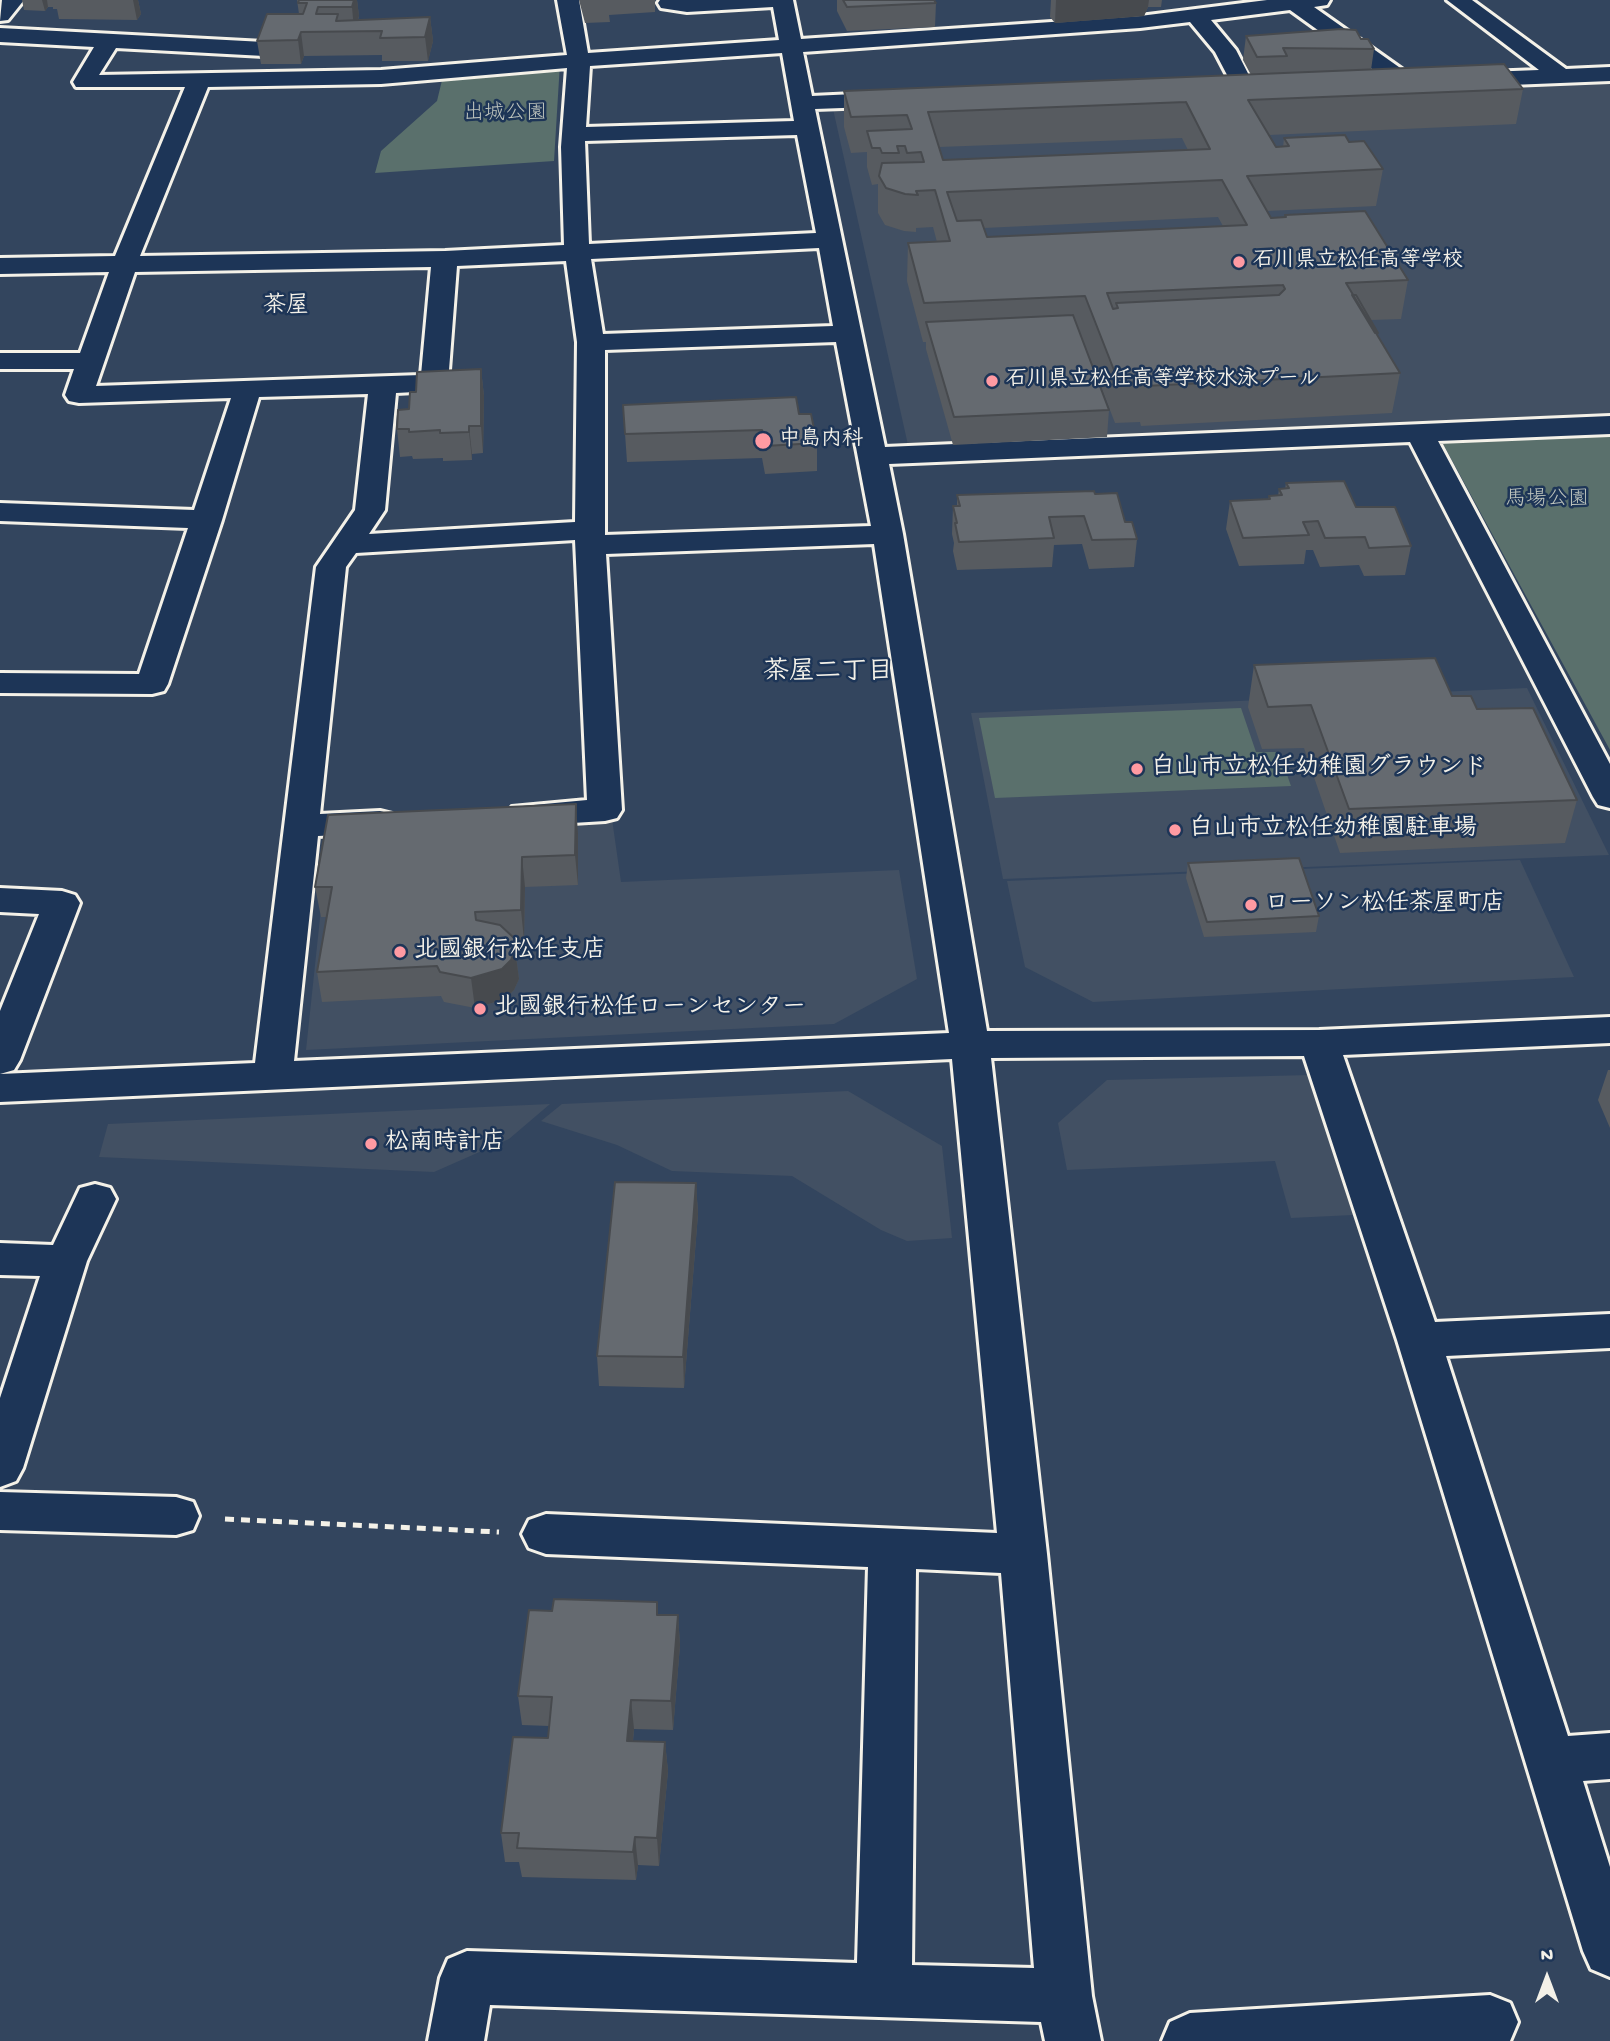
<!DOCTYPE html>
<meta charset="utf-8">
<style>
body{margin:0}
#map{position:relative;width:1610px;height:2041px;overflow:hidden;background:#33455e;font-family:"Gochi Hand",sans-serif}
canvas{display:block}
.north{position:absolute;left:1512px;top:1943px;width:70px;height:70px;-webkit-text-stroke:5px #1d3557;paint-order:stroke;rotate:0deg;font-size:19px;font-weight:700;line-height:28px;text-align:center;color:#f4f1e8}
.north::after{content:'';display:block;margin:auto;width:24px;height:32px;background:#f4f1e8;clip-path:polygon(50% 0,100% 100%,50% 72%,0 100%)}
</style>
<div id="map">
<canvas width="1610" height="2041"></canvas>
<div class="north">N</div>
</div>
<script>
const ctx = document.querySelector('canvas').getContext('2d');
ctx.lineJoin = 'round';
function fill(path, color) { ctx.fillStyle = color; ctx.fill(path, 'evenodd'); }
const toPath = rows => new Path2D(rows.map(r => 'M' + r).join(''));
function stroke(path, color, width, dash) { ctx.strokeStyle = color; ctx.lineWidth = width; ctx.lineCap = dash ? 'butt' : 'round'; ctx.setLineDash(dash || []); ctx.stroke(path); }
function drawText(font, color, halo, rows, align = 'center') {
  ctx.font = font + ' "Gochi Hand","Klee One",sans-serif'; ctx.lineWidth = 5; ctx.setLineDash([]); ctx.textBaseline = 'middle'; ctx.strokeStyle = halo; ctx.fillStyle = color; for (const [text, x, y, turn = 0] of rows) {
    ctx.save(); ctx.translate(x, y); ctx.rotate((+turn || 0) * Math.PI / 180); ctx.textAlign = isNaN(turn) ? turn : align; if (halo) ctx.strokeText(text, 0, 0); ctx.fillText(text, 0, 0); ctx.restore();
  }
}
fill(toPath([
 [1610,78,1610,416,908,445,833,109],
 [1527,688,1609,855,1003,879,971,713],
 [612,819,621,882,899,870,917,979,834,1024,306,1050,329,833],
 [1520,860,1574,977,1093,1002,1025,967,1007,881],
 [1310,1075,1353,1215,1291,1218,1275,1161,1067,1170,1058,1123,1107,1080],
 [848,1091,942,1146,952,1238,907,1241,881,1230,792,1176,672,1171,617,1145,541,1121,562,1104],
 [550,1104,509,1139,434,1172,99,1157,108,1124]
]), '#425063');
fill(toPath([
 [560,63,554,161,375,173,381,151,437,101,444,72],
 [1610,436,1610,750,1442,442],
 [1241,708,1256,752,1279,752,1291,786,995,798,979,718]
]), '#5a706c');
const minor = toPath([
 [2,0,24,0,8,20,0,21,2,0],
 [557,0,579,0,588,53,779,40,773,7,687,12,661,8,658,3,660,0,793,0,801,39,1140,16,1267,0,1330,0,1327,5,1314,7,1413,77,1416,82,1413,87,1397,87,1290,10,1211,20,1236,50,1255,87,1252,92,1244,94,1236,92,1215,52,1190,22,1140,28,803,52,812,96,897,92,905,94,908,99,905,104,897,106,815,109,885,447,1610,416,1610,434,1438,441,1610,764,1610,808,1598,805,1593,797,1410,442,889,464,903,534,987,1031,1319,1030,1610,1017,1610,1043,1343,1055,1435,1322,1610,1314,1610,1348,1446,1356,1568,1736,1610,1733,1610,1779,1583,1781,1610,1867,1610,1977,1591,1969,1583,1951,1397,1340,1304,1056,991,1058,1047,1554,1092,1996,1101,2041,1045,2041,1041,2022,490,2005,484,2041,428,2041,440,1978,448,1959,467,1951,857,1963,868,1567,546,1554,529,1548,522,1534,529,1520,546,1514,997,1533,952,1059,0,1102,0,1074,255,1063,316,567,355,510,368,394,259,397,222,520,168,684,164,691,152,694,0,693,0,673,139,674,188,528,0,521,0,503,194,510,231,398,79,403,69,401,65,395,74,369,0,369,0,353,80,353,109,272,0,274,0,258,115,256,185,87,76,87,73,82,94,47,0,42,0,28,264,42,272,44,275,49,272,54,264,56,116,48,99,75,381,70,567,55,557,0],
 [782,53,794,121,586,127,590,66,782,53],
 [567,68,561,147,564,245,445,251,140,256,208,87,381,84,567,68],
 [797,135,816,233,589,244,585,141,797,135],
 [819,248,833,326,603,334,591,259,819,248],
 [566,261,577,342,575,522,369,534,385,510,396,393,434,391,444,389,448,383,457,266,566,261],
 [431,267,421,375,96,386,135,272,431,267],
 [836,342,871,526,605,535,605,350,836,342],
 [575,540,587,800,512,807,506,815,512,823,524,826,605,821,617,818,622,810,606,554,874,544,949,1033,294,1061,318,836,380,833,392,830,398,822,392,814,380,811,320,814,346,567,356,553,575,540],
 [916,1569,1001,1573,1034,1968,912,1965,916,1569],
 [1447,0,1472,0,1566,69,1610,67,1610,81,1461,87,1453,85,1450,80,1453,75,1461,73,1539,70,1447,0],
 [0,888,62,891,75,895,80,903,20,1060,14,1070,0,1074,0,1011,39,914,0,912,0,888],
 [95,1184,110,1188,116,1199,87,1261,23,1468,16,1481,0,1487,0,1398,40,1276,0,1275,0,1243,53,1245,80,1188,95,1184],
 [0,1492,176,1497,193,1502,199,1516,193,1530,176,1535,0,1530,0,1492],
 [1490,1995,1510,2003,1518,2022,1510,2041,1162,2041,1170,2022,1190,2013,1490,1995]
]);
stroke(minor, '#f4f1e8', 6);
stroke(toPath([
 [225,1519,499,1532]
]), '#f4f1e8', 5, [9, 7]);
fill(minor, '#1d3557');
fill(toPath([
 [22,0,138,0,141,14,137,20,59,19,57,9,53,9,53,7,48,7,45,11,24,10],
 [297,0,357,0,359,16,358,20,430,17,433,41,428,61,382,61,382,55,304,56,301,64,261,64,257,41,299,14],
 [579,0,655,0,655,12,609,15,610,22,585,23],
 [837,0,934,0,936,3,935,27,847,31,837,11],
 [1051,0,1162,0,1161,7,1148,7,1144,16,1055,23,1050,17],
 [1246,36,1361,39,1374,49,1371,70,1523,89,1516,124,1269,135,1276,147,1283,147,1284,138,1349,142,1383,169,1376,206,1267,211,1271,218,1285,217,1285,215,1408,280,1401,319,1371,320,1378,333,1377,337,1400,373,1392,413,1141,426,1140,422,1115,423,1081,335,1109,410,1107,437,953,445,926,349,926,342,923,342,907,281,908,243,937,242,933,227,916,228,916,232,904,231,885,225,878,213,878,184,872,185,867,167,867,152,851,153,844,127,844,91,1251,75,1243,60],
 [1182,138,1188,150,943,160,939,147],
 [1218,217,1223,226,987,237,984,228],
 [481,369,484,396,483,453,472,454,472,460,443,461,443,458,413,459,412,456,400,457,397,429,409,409,416,392],
 [623,405,799,414,817,443,817,471,765,474,762,458,627,462],
 [1286,483,1356,507,1411,546,1405,575,1364,576,1359,565,1320,567,1313,550,1306,550,1304,564,1239,566,1226,529,1230,501,1268,500,1269,496,1278,496,1279,489,1285,489],
 [1095,494,1125,522,1137,539,1134,567,1089,569,1082,544,1054,545,1052,567,957,570,953,551,954,543,952,534,953,506,957,506,957,495],
 [1254,665,1452,696,1477,709,1577,800,1565,843,1340,853,1304,748,1262,749,1248,707],
 [578,834,578,885,525,887,524,940,514,941,519,979,514,990,505,999,475,1008,444,1002,441,996,322,1002,317,972,327,917,321,917,315,887],
 [1188,863,1319,916,1316,932,1204,937,1186,878],
 [1608,1070,1610,1070,1610,1128,1598,1100],
 [696,1183,698,1214,684,1388,599,1386,597,1356],
 [657,1602,658,1615,678,1615,680,1645,673,1730,634,1729,633,1741,665,1742,668,1771,659,1866,638,1865,636,1880,522,1877,519,1862,505,1862,501,1833,548,1738,549,1726,522,1725,518,1696,552,1611]
]), '#575b60');
fill(toPath([
 [42,0,47,0,48,7,45,11],
 [133,0,138,0,141,14,137,20],
 [354,0,357,0,359,16,354,30,352,7],
 [1056,0,1149,0,1148,7,1144,16,1055,23],
 [430,17,433,41,428,61,425,37],
 [301,32,304,56,301,64,298,40],
 [481,369,484,396,483,453,481,426],
 [469,426,472,454,472,460,469,432],
 [576,804,578,834,578,885,575,855],
 [522,857,525,887,524,940,521,910],
 [515,949,519,979,514,990,505,999,475,1008,471,978],
 [696,1183,698,1214,684,1388,683,1357],
 [678,1615,680,1645,673,1730,671,1701],
 [631,1700,634,1729,630,1770,627,1741],
 [665,1742,668,1771,659,1866,657,1838],
 [635,1837,638,1865,636,1880,633,1852]
]), '#474a4e');
const building = toPath([
 [299,0,354,0,352,7,318,7,316,14,338,14,336,21,430,17,425,37,380,38,382,31,301,32,298,40,257,41,267,14,303,14,307,3,298,3,299,0],
 [843,0,934,0,936,3,847,7,843,0],
 [1341,29,1356,30,1361,39,1368,39,1374,49,1283,48,1287,56,1257,57,1246,36,1341,29],
 [1504,64,1523,89,1248,100,1276,147,1289,146,1284,138,1345,135,1349,142,1364,141,1383,169,1247,176,1271,218,1286,217,1285,215,1365,211,1408,280,1346,283,1400,373,1145,386,1144,382,1119,383,1085,296,924,303,908,243,950,241,935,190,916,191,918,195,905,194,886,188,879,176,882,163,924,162,921,152,907,153,905,146,897,146,899,153,882,153,880,148,872,148,867,131,912,129,907,115,851,117,844,91,1504,64],
 [1186,102,1210,149,943,160,928,112,1186,102],
 [1222,180,1247,225,987,237,981,220,957,221,947,192,1222,180],
 [1283,285,1285,289,1279,295,1116,303,1118,308,1113,309,1107,293,1283,285],
 [1352,295,1356,295,1378,333,1375,333,1352,295],
 [1073,315,1109,410,954,417,926,322,1073,315],
 [481,369,481,426,469,426,469,432,440,433,440,430,409,432,409,429,397,429,398,410,409,409,410,392,416,392,417,372,481,369],
 [796,397,799,414,811,414,817,443,765,446,762,430,625,434,623,405,796,397],
 [1344,481,1356,507,1395,507,1411,546,1369,548,1365,537,1325,538,1318,521,1303,522,1309,535,1243,538,1230,501,1270,499,1269,496,1282,495,1279,489,1289,488,1286,483,1344,481],
 [1094,491,1095,494,1117,493,1125,522,1132,522,1137,539,1092,540,1084,516,1049,517,1054,538,959,542,955,523,957,523,953,506,960,506,957,495,1094,491],
 [1435,658,1452,696,1471,696,1477,709,1533,708,1577,800,1349,809,1311,705,1268,707,1254,665,1435,658],
 [576,804,575,855,522,857,521,910,475,912,476,920,500,925,514,938,515,949,511,960,502,969,471,978,440,972,437,966,317,972,332,887,315,887,328,815,576,804],
 [1299,858,1319,916,1207,922,1188,863,1299,858],
 [615,1182,696,1183,683,1357,597,1356,615,1182],
 [554,1599,657,1602,657,1615,678,1615,671,1701,631,1700,627,1741,665,1742,657,1838,635,1837,633,1852,517,1848,519,1833,501,1833,513,1737,548,1738,552,1697,518,1696,529,1610,552,1611,554,1599]
]);
fill(building, '#656a70');
stroke(building, '#474a4e', 2);
for (const [x, y, r, color] of [
 [1239,262,7,"#ff9aa2"],
 [992,381,7,"#ff9aa2"],
 [763,441,9,"#ff9aa2"],
 [1137,769,7,"#ff9aa2"],
 [1175,830,7,"#ff9aa2"],
 [1251,905,7,"#ff9aa2"],
 [400,952,7,"#ff9aa2"],
 [480,1009,7,"#ff9aa2"],
 [371,1144,7,"#ff9aa2"]
]) { const dot = new Path2D(); dot.arc(x, y, r, 0, 2 * Math.PI); ctx.fillStyle = color; ctx.fill(dot); stroke(dot, '#1d3557', 2.5); }
drawText('21px', '#bec4bd', '#1d3557', [
 ["出城公園",505,115],
 ["馬場公園",1547,501]
]);
drawText('bold 21px', '#f4f1e8', '#1d3557', [
 ["石川県立松任高等学校",1253,262],
 ["石川県立松任高等学校水泳プール",1006,381],
 ["中島内科",779,441]
], 'left');
drawText('bold 23px', '#f4f1e8', '#1d3557', [
 ["茶屋",286,307]
]);
drawText('bold 24px', '#f4f1e8', '#1d3557', [
 ["白山市立松任幼稚園グラウンド",1151,769],
 ["白山市立松任幼稚園駐車場",1189,830],
 ["ローソン松任茶屋町店",1265,905],
 ["北國銀行松任支店",414,952],
 ["北國銀行松任ローンセンター",494,1009],
 ["松南時計店",385,1144]
], 'left');
drawText('bold 26px', '#f4f1e8', '#1d3557', [
 ["茶屋二丁目",828,674]
]);
</script>
